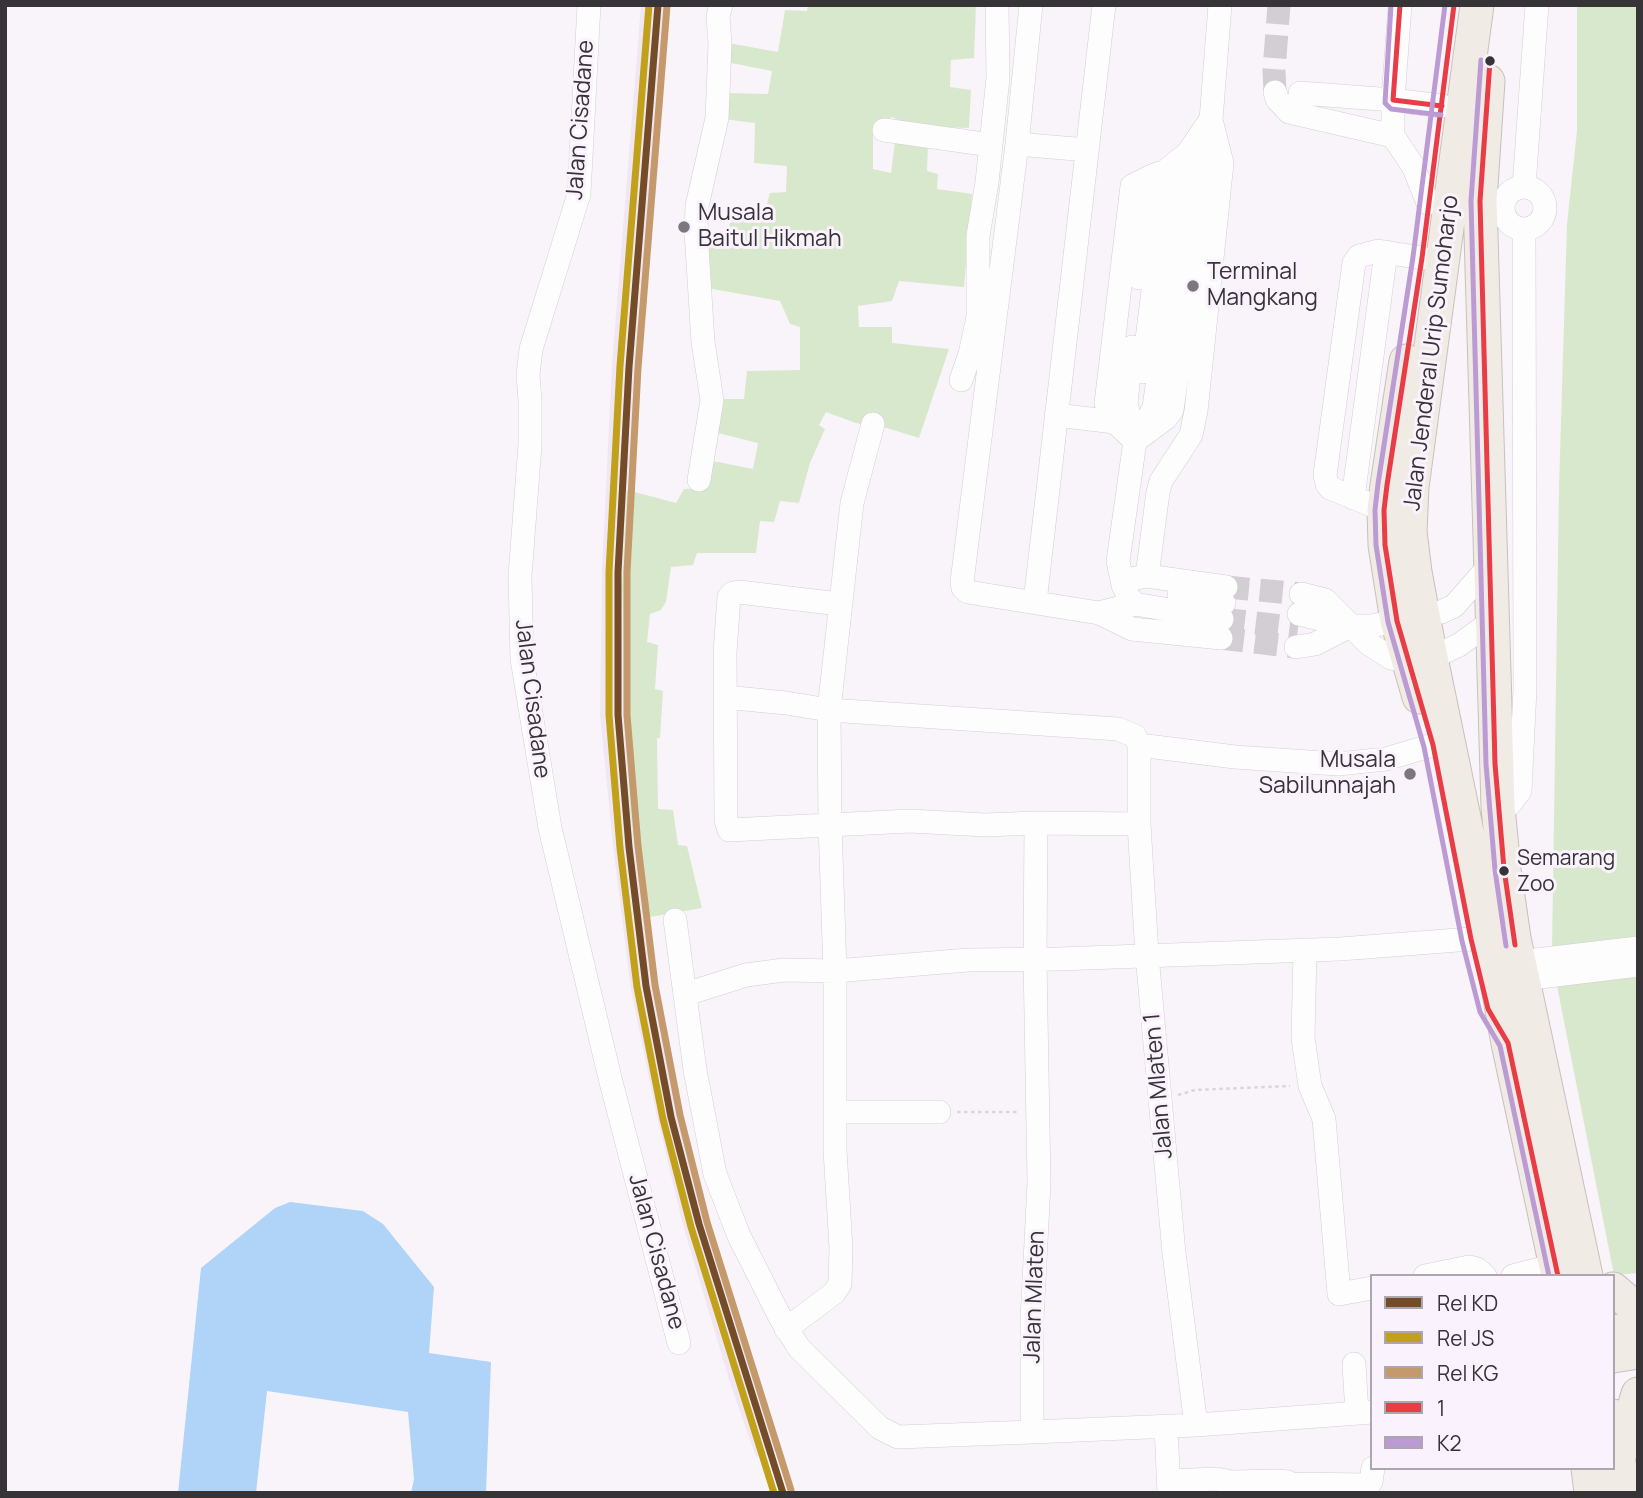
<!DOCTYPE html>
<style>
body{margin:0}
#map{position:relative;width:1643px;height:1498px;overflow:hidden;background:#f9f4fa;font-family:Manrope,sans-serif}
canvas{display:block}
.frame{position:absolute;inset:0;border:7px solid #373438;pointer-events:none}
.legend{position:absolute;left:1370px;top:1274px;width:245px;height:196px;box-sizing:border-box;background:#faf2fc;border:2px solid #aca6ae;margin:0;padding:9px 12px;list-style:none;font-size:21px;color:#373438}
.legend li{display:flex;align-items:center;gap:14px;height:35px}
.legend b{width:35px;border:2px solid #aca6ae}
</style>
<div id="map">
<canvas width="1643" height="1498"></canvas>
<div class="frame"></div>
<ul class="legend">
<li><b style="height:9px;background:#744c28"></b>Rel KD</li>
<li><b style="height:9px;background:#c1a01a"></b>Rel JS</li>
<li><b style="height:9px;background:#c49a6c"></b>Rel KG</li>
<li><b style="height:9px;background:#e83d46"></b>1</li>
<li><b style="height:9px;background:#bc9bd5"></b>K2</li>
</ul>
</div>
<script>
const ctx = document.querySelector('canvas').getContext('2d');
ctx.lineJoin = 'round';
function fill(path, color) { ctx.fillStyle = color; ctx.fill(path, 'evenodd'); }
const toPath = rows => new Path2D(rows.map(r => 'M' + r).join(''));
function stroke(path, color, width, dash) { ctx.strokeStyle = color; ctx.lineWidth = width; ctx.lineCap = dash ? 'butt' : 'round'; ctx.setLineDash(dash || []); ctx.stroke(path); }
function drawText(font, color, halo, rows, align = 'center') {
  ctx.font = font + ' Manrope,sans-serif'; ctx.lineWidth = 6; ctx.setLineDash([]); ctx.textBaseline = 'middle'; ctx.strokeStyle = halo; ctx.fillStyle = color; for (const [text, x, y, turn = 0] of rows) {
    ctx.save(); ctx.translate(x, y); ctx.rotate((+turn || 0) * Math.PI / 180); ctx.textAlign = isNaN(turn) ? turn : align; if (halo) ctx.strokeText(text, 0, 0); ctx.fillText(text, 0, 0); ctx.restore();
  }
}
fill(toPath([
 [641,5,668,5,663,98,627,490,622,587,630,809,644,918,683,1115,710,1222,779,1451,756,1457,731,1386,684,1229,657,1117,631,990,613,846,600,715,602,568,612,364]
]), '#f1e7f3');
fill(toPath([
 [808,5,976,5,974,58,951,60,950,87,971,90,969,128,910,126,892,117,873,133,873,169,891,173,895,142,928,144,927,171,938,174,937,189,972,194,964,287,899,281,892,301,858,306,859,327,892,327,892,343,949,349,919,438,874,424,868,426,856,423,826,412,819,425,825,429,810,463,799,503,780,501,774,522,760,521,756,553,697,553,693,565,671,567,666,602,661,610,650,614,647,642,658,645,655,689,663,691,660,738,657,738,658,809,673,810,678,845,687,846,702,908,644,918,630,809,626,697,622,587,627,490,676,503,684,489,704,488,708,460,753,469,758,443,714,432,714,399,744,399,747,371,800,370,800,327,790,324,780,301,707,288,708,243,728,243,730,219,742,220,747,213,765,211,770,193,786,192,787,166,754,163,755,123,723,119,727,93,768,94,772,71,726,62,728,43,778,52,785,10,807,11],
 [1577,5,1638,5,1638,942,1552,949,1559,487,1567,224,1577,131],
 [1638,976,1638,1273,1614,1275,1557,986]
]), '#d8e8cd');
fill(toPath([
 [290,1202,363,1211,383,1224,434,1287,429,1353,491,1362,486,1493,411,1493,414,1479,408,1412,267,1391,256,1493,178,1493,201,1268,275,1208]
]), '#afd4f7');
stroke(toPath([
 [1275,92,1274,70,1279,5],
 [1226,587,1301,594],
 [1222,619,1298,628],
 [1221,638,1296,647]
]), '#d2ced3', 23, [23, 11]);
const minor = toPath([
 [589,5,579,194,531,349,528,375,530,400,530,445,520,576,522,659,550,828,611,1082,679,1343],
 [1031,5,1017,144,962,582,963,588,968,592,1099,613,1135,604],
 [1400,5,1393,100,1442,106],
 [1275,92,1277,99,1289,112,1393,136,1413,166,1428,203],
 [1300,93,1393,100,1393,136],
 [1211,120,1172,410,1166,418,1135,441,1118,561,1123,585,1129,598,1135,604,1222,619],
 [884,130,991,145],
 [1017,144,1087,150],
 [1524,187,1537,5],
 '1503 208a21 21 0 1 1 42 0a21 21 0 1 1-42 0Z',
 [1139,278,1150,177,1160,173],
 [1132,347,1126,403,1135,441],
 [1143,372,1168,169,1188,153],
 [961,380,970,354,978,317,978,236,987,182,998,78,997,5],
 [1056,415,1115,422],
 [1140,432,1154,408,1188,153,1209,122],
 [1135,441,1115,422,1106,403,1132,186,1150,177],
 [699,480,712,400,703,342,696,231,697,206,717,118,720,44,718,16,721,5],
 [1353,498,1386,252],
 [1384,510,1330,488,1327,484,1325,475,1354,263,1359,256,1378,251,1422,258],
 [1147,576,1158,492,1161,481,1191,435,1196,411,1222,163,1211,120,1220,5],
 [1132,579,1147,576,1226,587],
 [1301,594,1325,600,1369,644,1391,658,1409,662,1431,658,1459,645,1492,621],
 [1179,595,1224,603],
 [1035,602,1104,5],
 [839,604,739,592,733,593,729,597,725,652,726,820,729,830,910,821,985,825,1036,823,1139,824],
 [1099,613,1132,629,1221,638],
 [1299,614,1350,626,1371,626,1441,612,1454,606,1491,564],
 [1296,647,1315,644,1350,626],
 [725,697,786,703,829,710,1118,729,1135,736,1139,745],
 [1139,745,1139,824,1147,955,1174,1253,1196,1425],
 [1139,745,1235,757,1338,764,1386,759,1433,745],
 [1498,807,1510,804,1520,791,1525,689,1524,229],
 [1036,823,1035,959,1039,1183,1032,1320,1032,1432,1196,1425,1372,1412],
 [675,920,695,1070,715,1174,739,1236,781,1319,799,1348,880,1428,898,1437,1032,1432],
 [1305,950,1303,1038,1310,1086,1324,1119,1339,1294,1372,1288],
 [1519,962,1638,948],
 [1523,979,1638,965],
 [686,994,746,975,784,970,835,971,968,960,1058,959,1340,949,1471,939],
 [835,1112,939,1112],
 [1425,1276,1469,1267,1477,1269,1485,1276],
 [1513,1276,1556,1265],
 [786,1329,834,1293,840,1284,841,1248,835,1150,835,971,830,825,829,710,852,503,873,424],
 [1354,1364,1357,1413],
 [1166,1426,1169,1493],
 [1168,1481,1217,1479,1231,1482,1278,1481,1288,1482,1288,1484,1368,1485,1371,1482,1373,1468]
]);
const highway = toPath([
 [1477,5,1412,487,1410,532,1415,572,1431,658,1490,943,1508,1043,1558,1276],
 [1488,81,1480,201,1498,807,1504,869,1514,938,1586,1276],
 [1406,361,1387,485,1384,510,1385,545,1397,621,1419,697],
 [1613,1289,1632,1305,1638,1307],
 [1613,1332,1638,1328],
 [1613,1356,1638,1352],
 [1613,1416,1623,1493],
 [1622,1449,1638,1394],
 [1588,1468,1591,1493]
]);
stroke(minor, '#d1ced2', 24);
stroke(highway, '#c8c0bb', 35);
stroke(toPath([
 [1178,1095,1195,1090,1290,1086],
 [957,1112,1020,1112]
]), '#d8d7d8', 2.5, [3.5, 3.5]);
stroke(minor, '#fefdfe', 23);
stroke(highway, '#f1ebe5', 33);
stroke(toPath([
 [1400,5,1393,100,1442,106],
 [1454,5,1422,258,1387,485,1384,510,1385,545,1397,621,1433,745,1471,939,1488,1009,1508,1043,1558,1276],
 [1490,61,1480,201,1495,764,1504,869,1515,945]
]), '#e83d46', 5);
stroke(toPath([
 [1391,5,1385,103,1391,109,1441,115],
 [1445,5,1413,257,1378,484,1375,510,1376,545,1388,622,1424,747,1462,941,1480,1012,1500,1046,1549,1276],
 [1481,60,1471,201,1486,764,1495,870,1506,946]
]), '#bc9bd5', 5);
stroke(toPath([
 [658,5,629,367,618,572,618,715,629,847,646,986,671,1117,699,1224,783,1493]
]), '#744c28', 7);
stroke(toPath([
 [649,5,620,366,609,572,609,715,620,848,637,987,663,1119,691,1227,774,1493]
]), '#c1a01a', 7);
stroke(toPath([
 [667,6,638,368,627,572,627,715,638,846,655,985,680,1115,707,1222,791,1490]
]), '#c49a6c', 7);
for (const [x, y, r, color] of [
 [1490,61,6,"#373438"],
 [684,227,7,"#7b777c"],
 [1193,286,7,"#7b777c"],
 [1410,774,7,"#7b777c"],
 [1504,871,6,"#373438"]
]) { const dot = new Path2D(); dot.arc(x, y, r, 0, 2 * Math.PI); ctx.fillStyle = color; ctx.fill(dot); stroke(dot, '#faf2fc', 2.5); }
drawText('21px', '#373438', '#faf2fc', [
 ["Semarang",1517,859],
 ["Zoo",1517,885]
], 'left');
drawText('23px', '#373438', '#faf2fc', [
 ["Jalan Cisadane",581,120,-86],
 ["Jalan Jenderal Urip Sumoharjo",1432,353,-83],
 ["Jalan Cisadane",532,699,83],
 ["Jalan Mlaten 1",1159,1086,-95],
 ["Jalan Cisadane",656,1252,75],
 ["Jalan Mlaten",1035,1297,-88]
]);
drawText('23px', '#373438', '#faf2fc', [
 ["Musala",698,214],
 ["Baitul Hikmah",698,240],
 ["Terminal",1207,273],
 ["Mangkang",1207,299],
 ["Musala",1396,761,"right"],
 ["Sabilunnajah",1396,787,"right"]
], 'left');
</script>
